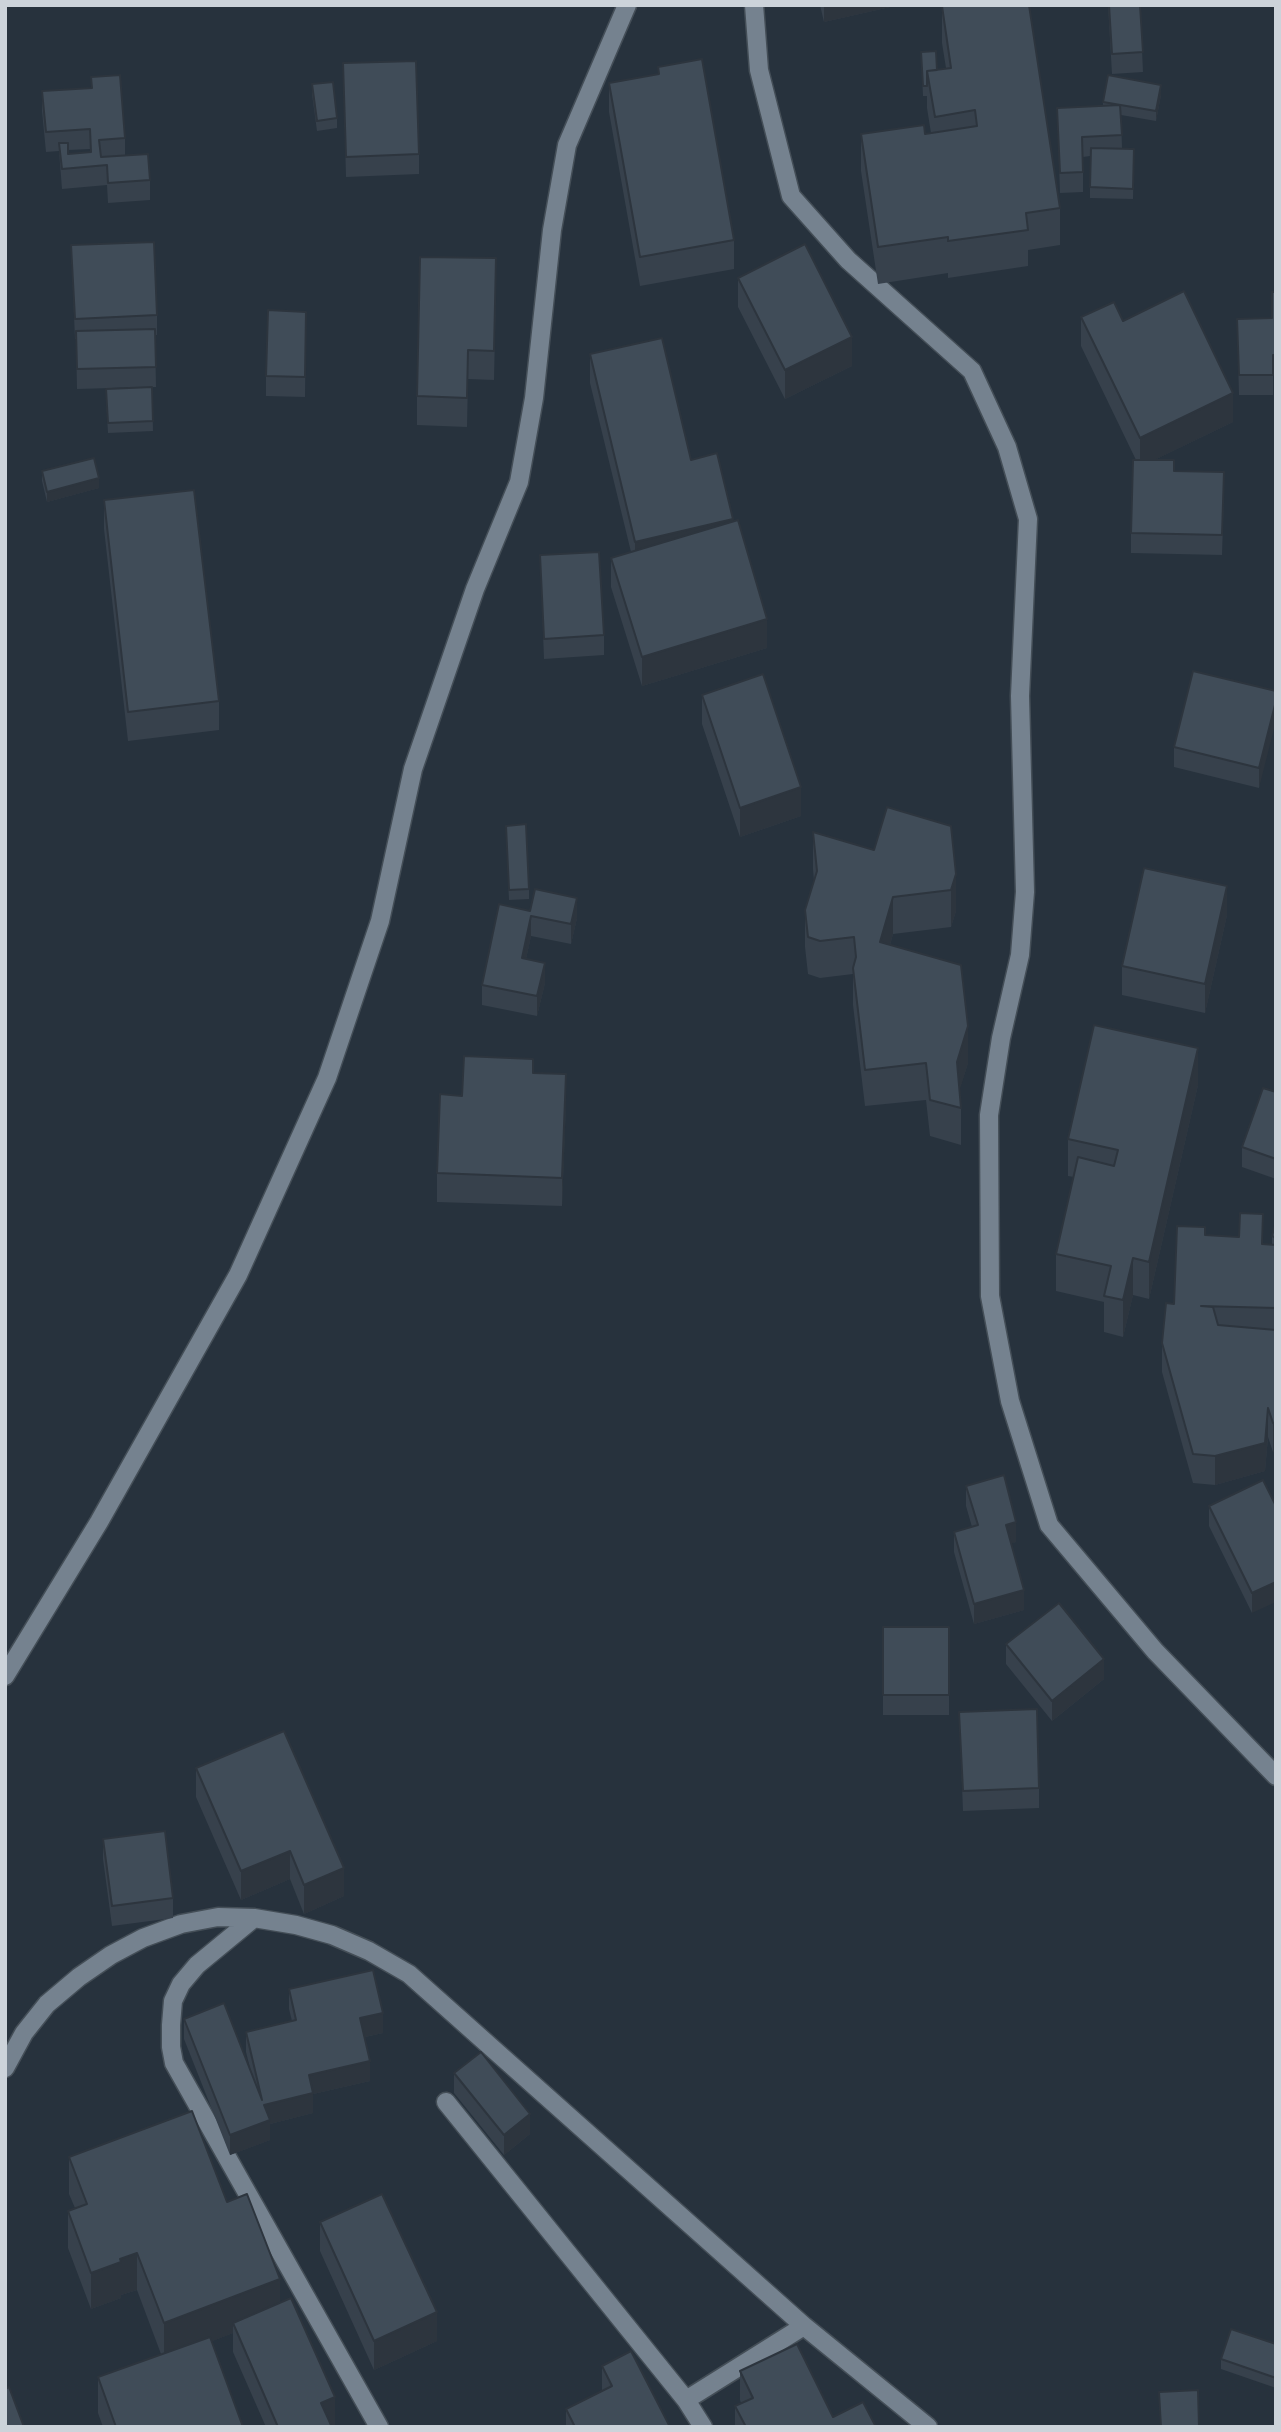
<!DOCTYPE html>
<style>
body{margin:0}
#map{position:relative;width:1281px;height:2432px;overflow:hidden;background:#27323d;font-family:"Asap Condensed",sans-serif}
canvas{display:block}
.frame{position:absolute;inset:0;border:7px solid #ccd3da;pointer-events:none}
</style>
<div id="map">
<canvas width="1281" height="2432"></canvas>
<div class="frame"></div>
</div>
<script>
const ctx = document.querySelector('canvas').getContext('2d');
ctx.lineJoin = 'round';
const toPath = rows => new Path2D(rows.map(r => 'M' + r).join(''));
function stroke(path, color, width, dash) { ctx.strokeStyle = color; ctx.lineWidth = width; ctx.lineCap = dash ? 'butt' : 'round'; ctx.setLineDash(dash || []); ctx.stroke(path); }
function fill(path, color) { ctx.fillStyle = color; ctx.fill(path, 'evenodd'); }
const minor = toPath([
 [754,5,759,70,791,196,848,260,972,371,1007,447,1028,519,1020,696,1025,892,1020,955,1001,1038,989,1115,990,1296,1010,1401,1049,1525,1155,1651,1276,1776],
 [5,1676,99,1522,238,1275,327,1078,380,921,413,769,475,589,519,482,534,398,552,230,567,145,627,5],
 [254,1918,197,1965,181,1984,173,2001,171,2025,171,2047,174,2063,379,2427],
 [5,2068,24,2033,47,2004,79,1977,111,1955,143,1938,181,1924,218,1917,254,1918,296,1925,332,1935,369,1951,409,1974,804,2326,928,2427],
 [446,2102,686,2400,703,2427],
 [686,2400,804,2326]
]);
stroke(minor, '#444e57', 21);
stroke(minor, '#75828f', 18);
fill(toPath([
 [820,5,899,5,824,22],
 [1108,5,1140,5,1143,72,1112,74],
 [942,6,1060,208,1060,245,1028,250,1028,266,948,278,948,273,878,284,861,171,861,134,931,133,927,108,927,96,923,96,921,52,937,70,946,68,942,43],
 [343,63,419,154,419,174,346,177],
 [658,67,734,240,734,269,640,286,609,112,609,83,658,74],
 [91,77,125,138,125,155,150,180,150,200,108,203,107,185,62,189,59,151,46,152,42,111,42,91,91,88],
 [90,149,90,152,68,154,68,150],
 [312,84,337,118,337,128,317,131,312,94],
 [1161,95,1156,121,1121,115,1122,148,1134,149,1133,199,1090,198,1090,156,1083,157,1083,192,1060,193,1057,108,1103,106,1103,102],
 [71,245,157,315,157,335,155,335,156,387,152,387,153,431,108,433,106,399,146,387,77,389,76,339,75,339],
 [738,278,852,366,785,399,738,307],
 [496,287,494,380,468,379,467,427,417,425,417,396],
 [1276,292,1276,375,1273,375,1273,395,1239,395,1237,319,1272,318],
 [306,312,305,397,266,396,266,376],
 [1081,317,1123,321,1233,422,1154,460,1174,471,1224,492,1222,555,1131,553,1131,533,1136,460,1081,346],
 [590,354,691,460,733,521,767,648,642,686,611,587,611,558,631,552,590,383],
 [42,471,99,488,47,502,42,481],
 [104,500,219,701,219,730,128,741,104,529],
 [540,555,604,635,604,655,544,659],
 [1276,691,1259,788,1174,767,1174,747],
 [702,695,801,816,740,837,702,724],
 [951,826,956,911,951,927,893,934,890,945,968,1063,959,1091,961,1108,961,1145,930,1136,926,1100,865,1106,853,1005,853,974,820,978,808,974,805,947,805,910,814,881,813,869,813,832,874,850],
 [506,836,529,889,529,899,509,900],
 [530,911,577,918,571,944,531,936,526,959,545,983,537,1016,482,1005,482,985],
 [1227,915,1205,1013,1122,995,1122,966],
 [533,1073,566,1103,562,1206,437,1202,437,1173,462,1096],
 [1198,1085,1149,1299,1133,1295,1123,1337,1104,1332,1104,1302,1056,1291,1056,1254,1074,1177,1068,1176,1068,1139],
 [1276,1092,1276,1179,1242,1167,1242,1147],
 [1276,1222,1276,1452,1273,1452,1268,1437,1265,1471,1215,1485,1193,1483,1162,1372,1162,1343,1174,1304,1205,1235,1272,1245,1272,1236],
 [966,1486,1016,1542,1011,1543,1024,1610,974,1624,954,1552,954,1532,972,1527,966,1506],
 [1209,1506,1276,1506,1252,1613,1209,1526],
 [883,1627,949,1627,949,1715,883,1715],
 [1006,1644,1104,1679,1052,1721,1006,1664],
 [959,1712,1039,1788,1039,1808,963,1811],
 [196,1768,344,1896,304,1914,290,1879,241,1900,196,1797],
 [103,1839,173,1898,173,1918,112,1926,103,1859],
 [289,1989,383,2033,365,2037,370,2081,313,2094,313,2113,270,2124,270,2140,230,2155,184,2039,184,2019,251,2072,246,2052,246,2032,292,2021,289,2009],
 [454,2073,530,2134,504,2155,454,2093],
 [69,2157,227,2202,280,2303,335,2426,332,2427,266,2427,233,2352,233,2333,212,2341,243,2427,103,2427,98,2413,98,2377,161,2354,137,2290,121,2295,121,2298,91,2309,68,2248,68,2211,75,2208,69,2194],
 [320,2222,437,2341,374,2370,320,2251],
 [1276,2344,1276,2388,1221,2369,1221,2359],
 [602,2366,670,2427,566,2427,566,2409,602,2391],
 [740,2371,833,2417,876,2427,735,2427,735,2406,741,2403,740,2400]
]), '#37414c');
fill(toPath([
 [824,5,899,5,824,22],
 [1161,85,1161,95,1156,121,1156,111],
 [852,337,852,366,785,399,785,370],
 [1233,393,1233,422,1140,467,1140,438],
 [99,478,99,488,47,502,47,492],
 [733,519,733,548,635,571,635,542],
 [767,619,767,648,642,686,642,657],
 [1276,701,1276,721,1259,788,1259,768],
 [801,787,801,816,740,837,740,808],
 [956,874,956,911,951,927,951,890],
 [1227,886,1227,915,1205,1013,1205,984],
 [893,897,893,934,880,979,880,942],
 [577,898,577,918,571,944,571,924],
 [531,916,531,936,522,978,522,958],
 [545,963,545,983,537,1016,537,996],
 [968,1026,968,1063,957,1099,957,1062],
 [1198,1048,1198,1085,1149,1299,1149,1262],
 [566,1074,566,1103,562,1206,562,1178],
 [1133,1258,1133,1295,1123,1337,1123,1300],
 [1268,1408,1268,1437,1265,1471,1215,1485,1215,1456],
 [1273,1423,1276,1423,1276,1452,1273,1452],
 [1016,1522,1016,1542,1006,1545,1006,1525],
 [1276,1582,1276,1602,1252,1613,1252,1593],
 [1024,1590,1024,1610,974,1624,974,1604],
 [1104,1659,1104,1679,1052,1721,1052,1701],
 [290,1851,290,1879,241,1900,241,1871],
 [344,1868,344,1896,304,1914,304,1885],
 [383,2013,383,2033,360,2038,360,2018],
 [370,2061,370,2081,313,2094,313,2113,270,2124,270,2140,230,2155,230,2135,264,2105,309,2075],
 [530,2114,530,2134,504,2155,504,2135],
 [137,2253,137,2290,121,2295,121,2298,91,2309,91,2273,120,2259],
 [280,2279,280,2315,233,2323,233,2333,164,2360,164,2323],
 [437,2312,437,2341,374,2370,374,2341],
 [335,2397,335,2426,321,2427,321,2403]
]), '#2d353e');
const building = toPath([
 [949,5,1029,5,1060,208,1026,213,1028,230,948,241,948,237,878,247,861,134,924,125,925,134,977,126,975,110,935,117,927,71,951,68,942,6,949,5],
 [1109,5,1140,5,1143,52,1112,54,1109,5],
 [936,51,937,70,927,71,927,86,923,86,921,52,936,51],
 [702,59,734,240,640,257,609,83,659,74,658,67,702,59],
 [416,61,419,154,346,157,343,63,416,61],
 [120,75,125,138,99,140,101,157,148,154,150,180,108,183,107,165,62,169,59,143,68,143,68,154,91,152,90,129,46,132,42,91,92,88,91,77,120,75],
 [1108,75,1161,85,1156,111,1103,102,1108,75],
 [333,82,337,118,317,121,312,84,333,82],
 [1120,105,1122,135,1082,137,1083,172,1060,173,1057,108,1120,105],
 [1091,148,1134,149,1133,189,1090,187,1091,148],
 [154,242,157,315,75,319,71,245,154,242],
 [805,244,852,337,785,370,738,278,805,244],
 [420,257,496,258,494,351,468,350,467,398,417,396,420,257],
 [1184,291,1233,393,1140,438,1081,317,1114,302,1123,321,1184,291],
 [1272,292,1276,292,1276,355,1273,355,1273,375,1239,375,1237,319,1272,318,1272,292],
 [268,310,306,312,305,377,266,376,268,310],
 [155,329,156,367,77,369,76,331,155,329],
 [662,338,691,460,717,453,733,519,635,542,590,354,662,338],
 [152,387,153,421,108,423,106,389,152,387],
 [94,458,99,478,47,492,42,471,94,458],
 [1133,460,1174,460,1174,471,1224,472,1222,535,1131,533,1133,460],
 [194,490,219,701,128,712,104,500,194,490],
 [738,520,767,619,642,657,611,558,738,520],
 [599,552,604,635,544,639,540,555,599,552],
 [1193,671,1276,691,1276,701,1259,768,1174,747,1193,671],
 [763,674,801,787,740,808,702,695,763,674],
 [887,807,951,826,956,874,951,890,893,897,880,942,961,965,968,1026,957,1062,961,1108,930,1100,926,1063,865,1070,853,968,856,957,854,937,820,941,808,937,805,910,817,871,813,832,874,850,887,807],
 [526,824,529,889,509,890,506,826,526,824],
 [1144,868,1227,886,1205,984,1122,966,1144,868],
 [535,889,577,898,571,924,531,916,522,958,545,963,537,996,482,985,499,904,530,911,535,889],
 [1094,1025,1198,1048,1149,1262,1133,1258,1123,1300,1104,1296,1111,1266,1056,1254,1078,1157,1114,1166,1118,1150,1068,1139,1094,1025],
 [464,1056,533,1059,533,1073,566,1074,562,1178,437,1173,440,1094,462,1096,464,1056],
 [1263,1088,1276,1092,1276,1159,1242,1147,1263,1088],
 [1240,1213,1263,1214,1262,1244,1276,1245,1276,1308,1201,1306,1213,1307,1218,1325,1276,1330,1276,1423,1273,1423,1268,1408,1265,1443,1215,1456,1193,1454,1162,1343,1166,1303,1174,1304,1177,1226,1205,1227,1205,1235,1239,1237,1240,1213],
 [1276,1222,1276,1238,1272,1236,1276,1222],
 [1004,1475,1016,1522,1006,1525,1024,1590,974,1604,954,1532,978,1525,966,1486,1004,1475],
 [1263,1480,1276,1506,1276,1582,1252,1593,1209,1506,1263,1480],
 [1059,1603,1104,1659,1052,1701,1006,1644,1059,1603],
 [883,1627,949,1627,949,1695,883,1695,883,1627],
 [1037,1709,1039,1788,963,1791,959,1712,1037,1709],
 [284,1731,344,1868,304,1885,290,1851,241,1871,196,1768,284,1731],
 [165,1831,173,1898,112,1906,103,1839,165,1831],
 [373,1970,383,2013,360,2018,370,2061,309,2075,313,2093,264,2105,270,2120,230,2135,184,2019,224,2003,262,2100,246,2032,296,2020,289,1989,373,1970],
 [481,2052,530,2114,504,2135,454,2073,481,2052],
 [192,2111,227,2202,247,2194,280,2279,164,2323,137,2253,120,2259,121,2262,91,2273,68,2211,87,2204,69,2157,192,2111],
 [382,2194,437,2312,374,2341,320,2222,382,2194],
 [291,2298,335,2397,321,2403,331,2425,328,2427,278,2427,233,2323,291,2298],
 [1231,2329,1276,2344,1276,2378,1221,2359,1231,2329],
 [210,2337,243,2427,116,2427,98,2377,210,2337],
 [797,2344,833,2417,863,2402,876,2427,746,2427,735,2406,753,2398,740,2371,797,2344],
 [631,2351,670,2427,575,2427,566,2409,612,2386,602,2366,631,2351],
 [9,2387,24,2427,5,2427,5,2389,9,2387],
 [1198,2390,1199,2427,1161,2427,1159,2392,1198,2390]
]);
fill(building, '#404c58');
stroke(building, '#2d353e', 2);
</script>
